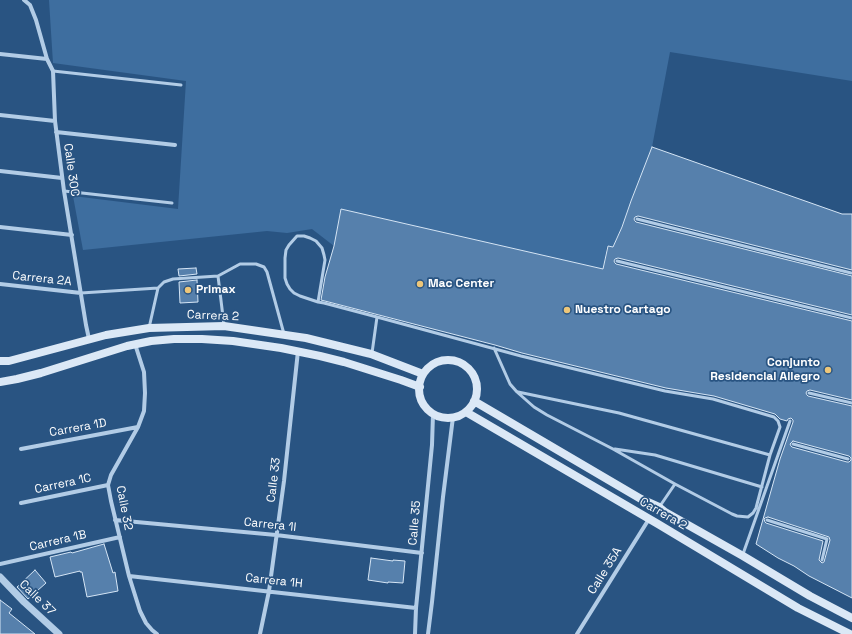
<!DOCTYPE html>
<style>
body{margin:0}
canvas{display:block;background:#295482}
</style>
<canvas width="852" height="634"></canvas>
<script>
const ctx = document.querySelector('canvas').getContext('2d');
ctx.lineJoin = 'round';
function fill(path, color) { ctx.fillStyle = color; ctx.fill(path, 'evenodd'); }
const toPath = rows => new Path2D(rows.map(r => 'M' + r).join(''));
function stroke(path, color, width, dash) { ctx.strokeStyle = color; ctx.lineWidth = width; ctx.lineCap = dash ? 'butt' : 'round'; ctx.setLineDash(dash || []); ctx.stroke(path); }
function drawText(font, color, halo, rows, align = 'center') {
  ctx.font = font + ' "Space Grotesk",sans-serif'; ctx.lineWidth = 3.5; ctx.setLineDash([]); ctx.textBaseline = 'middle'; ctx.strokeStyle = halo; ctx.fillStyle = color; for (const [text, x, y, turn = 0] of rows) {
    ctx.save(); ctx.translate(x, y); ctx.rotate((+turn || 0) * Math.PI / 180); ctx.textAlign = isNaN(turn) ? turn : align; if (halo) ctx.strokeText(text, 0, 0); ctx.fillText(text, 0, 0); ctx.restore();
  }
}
fill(toPath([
 [49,0,852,0,852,81,670,52,652,147,631,201,622,227,613,247,607,246,603,269,341,209,334,246,312,229,287,233,267,231,83,250,73,196,178,209,186,81,53,63]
]), '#3e6e9f');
const building = toPath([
 [652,147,842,214,852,214,852,270,638,216,635,217,634,219,635,221,636,222,852,276,852,315,618,258,615,259,614,261,615,263,616,264,852,321,852,400,810,390,807,391,806,393,807,395,808,396,852,406,852,598,809,576,794,566,778,558,756,544,780,459,793,422,793,420,791,418,788,419,787,421,780,419,775,414,714,396,666,388,522,353,495,345,321,300,325,277,334,246,341,209,603,269,608,246,613,247,622,227,631,201,652,147],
 [793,441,849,456,851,458,851,460,849,462,847,462,792,447,791,446,790,444,793,441],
 [768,517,829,537,830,540,824,562,822,563,819,560,823,541,766,523,765,522,764,519,765,518,768,517],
 [196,268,197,274,179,276,178,269,196,268],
 [197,280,198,302,180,303,179,282,197,280],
 [104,544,113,573,115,572,118,591,87,597,82,572,80,572,80,571,55,577,50,557,71,552,72,553,104,544],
 [371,558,393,561,393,560,405,561,403,583,388,582,388,583,368,580,371,558],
 [35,570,46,583,28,599,17,587,35,570],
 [0,600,12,609,9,613,35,634,0,634,0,600]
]);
fill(building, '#5680ac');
stroke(building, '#d5e5f5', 1);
stroke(toPath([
 [53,71,181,85],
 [64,191,172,203],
 [637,219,851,273],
 [617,261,852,318],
 [218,276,240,264,256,264,264,267,267,272,284,334],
 [81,293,158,288],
 [318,302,325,260,324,255,322,248,316,241,310,238,304,236,297,236,289,245,286,250,285,258,285,278,287,284,290,289,294,293,300,296,318,302,324,303,377,317,521,356,665,391,713,399,774,417,778,421,780,427,770,455,756,508,753,513,748,517,737,516,732,514,675,484,613,449,547,415,534,407,517,392,510,384,494,348],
 [149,328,158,288,164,282,173,279,218,276,224,325],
 [372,353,377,317],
 [518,392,619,413,770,455],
 [809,393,852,403],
 [793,444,848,459],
 [615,449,655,455,762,487],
 [660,506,675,484],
 [767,520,827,539,822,560],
 [743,554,790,421]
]), '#b2cce6', 3);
stroke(toPath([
 [24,0,30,5,36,20,47,59,53,71,55,121,64,191,86,325,89,339],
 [0,54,47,59],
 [0,115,55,121],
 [56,132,175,145],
 [0,171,62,178],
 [0,227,72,235],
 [0,284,81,293],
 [135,344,144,372,145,393,144,411,138,427,111,475,108,485,111,501,129,576,140,611,146,623,152,630,157,634],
 [21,449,138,427],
 [21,503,108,485],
 [115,520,276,535,422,553],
 [0,564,120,537],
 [129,576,416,608],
 [260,634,269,591,284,481,298,351],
 [415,634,416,608,432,445,433,414],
 [428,634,432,602,443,497,453,417],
 [577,634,649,519]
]), '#b2cce6', 4);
stroke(toPath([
 [0,577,24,602,59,634]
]), '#b2cce6', 7);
stroke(toPath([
 '419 389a29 29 0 1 1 58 0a29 29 0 1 1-58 0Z',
 [0,361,9,361,106,335,149,328,224,326,306,338,371,354,423,374],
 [0,382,17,379,41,373,127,346,151,341,174,339,202,339,233,341,281,348,320,356,344,362,401,380,420,387],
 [474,401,641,499,659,507,665,512,743,556,810,596,852,618],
 [466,412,658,524,798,608,850,634]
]), '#dbe8f6', 8);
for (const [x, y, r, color] of [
 [420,284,4,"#edc679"],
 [188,290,4,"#edc679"],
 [567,310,4,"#edc679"],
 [828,370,4,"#edc679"]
]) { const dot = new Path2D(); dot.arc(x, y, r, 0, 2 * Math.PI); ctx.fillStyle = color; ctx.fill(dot); stroke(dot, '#295482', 1.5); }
drawText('12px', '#fff', '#295482', [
 ["Calle 30C",71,170,82],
 ["Carrera 2A",42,279,6],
 ["Carrera 2",213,316,2],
 ["Carrera 1D",78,428,-10],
 ["Calle 33",274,480,-83],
 ["Carrera 1C",63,484,-12],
 ["Calle 32",124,508,79],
 ["Carrera 2",663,514,30],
 ["Calle 35",415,523,-85],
 ["Carrera 1I",270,525,6],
 ["Carrera 1B",58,541,-13],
 ["Calle 35A",605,571,-58],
 ["Carrera 1H",274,581,6],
 ["Calle 37",37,598,44]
]);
drawText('bold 12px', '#fff', '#295482', [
 ["Mac Center",428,284],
 ["Primax",196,290],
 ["Nuestro Cartago",575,310],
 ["Conjunto",820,363,"right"],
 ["Residencial Allegro",820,377,"right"]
], 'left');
</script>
